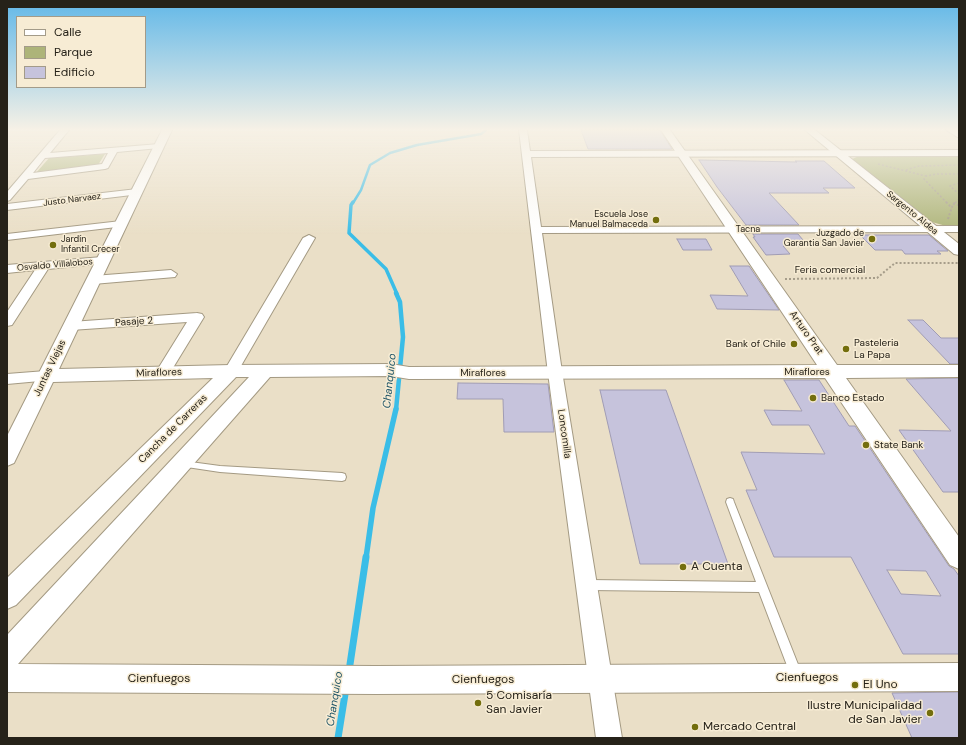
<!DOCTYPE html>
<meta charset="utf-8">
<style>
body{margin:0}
#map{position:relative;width:966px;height:745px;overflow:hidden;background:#eadfc7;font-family:"DM Sans",sans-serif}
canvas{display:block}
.frame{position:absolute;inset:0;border:8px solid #262219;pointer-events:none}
.legend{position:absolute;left:16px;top:16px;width:130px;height:72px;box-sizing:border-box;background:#f7ecd4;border:1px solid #a39b89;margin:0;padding:5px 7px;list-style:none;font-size:12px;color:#262219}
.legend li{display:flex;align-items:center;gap:8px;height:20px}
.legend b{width:20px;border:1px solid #a39b89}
</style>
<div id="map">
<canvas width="966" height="745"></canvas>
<div class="frame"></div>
<ul class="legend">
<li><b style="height:5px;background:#fff"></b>Calle</li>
<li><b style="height:11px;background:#adb479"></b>Parque</li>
<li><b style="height:11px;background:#c6c3dc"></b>Edificio</li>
</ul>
</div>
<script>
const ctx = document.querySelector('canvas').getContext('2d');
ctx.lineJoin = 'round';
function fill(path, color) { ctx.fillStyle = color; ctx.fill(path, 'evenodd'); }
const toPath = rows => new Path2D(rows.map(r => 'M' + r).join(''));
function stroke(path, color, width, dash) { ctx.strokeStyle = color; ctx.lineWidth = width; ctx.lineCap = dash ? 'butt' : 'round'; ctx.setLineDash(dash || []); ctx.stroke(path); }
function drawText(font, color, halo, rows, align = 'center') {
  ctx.font = font + ' "DM Sans",sans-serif'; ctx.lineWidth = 3; ctx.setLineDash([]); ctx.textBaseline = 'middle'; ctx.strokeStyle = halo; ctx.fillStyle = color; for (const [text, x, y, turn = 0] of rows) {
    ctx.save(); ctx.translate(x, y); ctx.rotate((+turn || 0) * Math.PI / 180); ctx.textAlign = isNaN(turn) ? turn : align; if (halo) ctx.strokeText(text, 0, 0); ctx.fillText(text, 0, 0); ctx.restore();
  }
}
fill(toPath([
 [105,154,98,165,36,173,49,158],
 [959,155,959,226,946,226,932,222,852,159,859,156]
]), '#adb479');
stroke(toPath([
 [353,203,361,190,370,165,390,153,417,145,481,134,486,130]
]), '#3abde7', 2.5);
stroke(toPath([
 [353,202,351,205,349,233,386,269,397,294]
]), '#3abde7', 3.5);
stroke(toPath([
 [396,410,403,337,400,302,396,293]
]), '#3abde7', 4.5);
stroke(toPath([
 [366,558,373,508,396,409]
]), '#3abde7', 5.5);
stroke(toPath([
 [349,671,366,557],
 [338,738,346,688]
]), '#3abde7', 7);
const building = toPath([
 [581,130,660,130,672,149,588,149,581,130],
 [699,160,797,162,795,161,824,161,855,188,823,188,829,193,769,193,799,225,746,225,717,187,699,160],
 [753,234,798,234,808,246,783,246,790,254,766,255,753,237,755,237,753,234],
 [860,235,929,235,948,251,937,251,941,254,905,254,902,250,875,250,860,235],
 [677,239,706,239,712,250,683,250,677,239],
 [730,266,749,266,779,310,717,309,710,295,748,296,730,266],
 [908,320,923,320,941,338,959,338,959,364,950,364,908,320],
 [959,378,959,492,943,492,899,430,951,431,906,379,959,378],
 [784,380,819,380,849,426,855,426,949,566,954,569,959,576,959,654,903,654,851,557,774,557,746,490,757,490,741,452,825,454,809,425,772,425,764,410,802,411,784,380],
 [887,570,926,571,941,596,901,594,887,570],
 [458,383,548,384,554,432,504,432,503,399,457,399,458,383],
 [600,390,666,390,728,564,640,564,600,390],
 [959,692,959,738,912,738,892,693,959,692]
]);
fill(building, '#c6c3dc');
stroke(building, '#a09cb4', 1);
const service = toPath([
 [183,461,220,466,342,473,345,474,346,477,345,480,342,481,220,472,180,466,179,464,180,462,183,461],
 [730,498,733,499,734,502,801,672,799,676,795,678,791,676,759,592,589,590,585,588,584,585,585,582,589,580,756,582,726,502,727,499,730,498]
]);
const minor = toPath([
 [60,130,69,130,50,153,159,144,163,146,159,148,117,152,108,168,105,169,28,179,10,200,7,201,7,192,60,130],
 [108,153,102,164,33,173,45,158,108,153],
 [519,130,527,130,530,151,959,150,959,156,531,157,541,227,959,226,959,232,542,233,561,365,622,738,596,738,547,365,519,130],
 [946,130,956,130,959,132,959,138,946,130],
 [137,189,142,192,140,194,7,210,7,204,137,189],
 [121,221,125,222,126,224,125,226,7,240,7,234,121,221],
 [309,235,315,238,238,371,236,375,231,376,226,375,224,371,303,238,309,235],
 [102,257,108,261,106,263,48,269,12,325,7,326,7,312,35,270,7,273,7,265,102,257],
 [171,270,177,274,175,277,93,284,87,280,93,276,171,270],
 [197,313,202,314,204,317,168,376,163,377,158,376,156,372,187,322,71,330,66,329,64,326,66,323,71,322,197,313],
 [46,371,51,372,54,376,51,380,7,384,7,374,46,371]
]);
const tertiary = toPath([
 [162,130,172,130,59,369,231,365,391,364,409,367,817,365,661,130,670,130,837,365,959,365,959,377,846,378,959,537,959,569,950,565,825,378,409,379,391,376,270,377,18,664,376,666,959,663,959,691,376,694,7,692,7,635,249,377,236,377,16,605,7,609,7,578,213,378,53,382,14,463,7,466,7,436,162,130],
 [805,130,815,130,959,244,959,255,954,254,805,130]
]);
stroke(service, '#a49a83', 2);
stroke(minor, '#a49a83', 2);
stroke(tertiary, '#a49a83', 2);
stroke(toPath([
 [878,164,926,176],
 [906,170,919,166,959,165],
 [959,183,950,186,959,194],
 [947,203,924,179,926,176,937,174,959,174],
 [955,203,959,199]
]), '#a69d8a', 1.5, [2, 2]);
stroke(toPath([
 [946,202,952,208],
 [953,204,959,205],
 [948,219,953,204,956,202],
 [785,279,877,278,895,263,959,263]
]), '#a69d8a', 2, [2, 2]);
fill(service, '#fff');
fill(minor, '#fff');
fill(tertiary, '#fff');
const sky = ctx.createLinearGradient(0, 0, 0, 235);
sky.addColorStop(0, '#62b8e8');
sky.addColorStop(0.55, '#f6f1e6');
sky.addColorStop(1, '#f6f1e600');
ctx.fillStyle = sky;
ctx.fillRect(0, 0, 966, 235);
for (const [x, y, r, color] of [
 [656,220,4,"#736e0d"],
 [872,239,4,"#736e0d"],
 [53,245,4,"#736e0d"],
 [794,344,4,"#736e0d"],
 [846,349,4,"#736e0d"],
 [813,398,4,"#736e0d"],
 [866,445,4,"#736e0d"],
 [683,567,4,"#736e0d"],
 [855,685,4,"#736e0d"],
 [478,703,4,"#736e0d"],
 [930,713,4,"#736e0d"],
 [695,727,4,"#736e0d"]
]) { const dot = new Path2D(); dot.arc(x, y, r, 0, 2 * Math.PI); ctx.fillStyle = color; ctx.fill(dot); stroke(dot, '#f7ecd4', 1.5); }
drawText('9px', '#262219', '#f7ecd4', [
 ["Justo Narvaez",72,200,-7],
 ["Sargento Aldea",912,213,39],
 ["Tacna",748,230],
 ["Osvaldo Villalobos",55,265,-5]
]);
drawText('9px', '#262219', '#f7ecd4', [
 ["Escuela Jose",648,215],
 ["Manuel Balmaceda",648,225],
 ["Juzgado de",864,234],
 ["Garantia San Javier",864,244],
 ["Jardín",61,240,"left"],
 ["Infantil Crecer",61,250,"left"]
], 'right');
drawText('10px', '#262219', '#f7ecd4', [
 ["Feria comercial",830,270],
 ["Pasaje 2",134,322,-4],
 ["Arturo Prat",806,333,55],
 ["Juntas Viejas",50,368,-64],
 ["Miraflores",807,372],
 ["Miraflores",159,373,-2],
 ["Miraflores",483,373],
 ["Cancha de Carreras",173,429,-45],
 ["Loncomilla",564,434,82]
]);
drawText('10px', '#262219', '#f7ecd4', [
 ["Pasteleria",854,343],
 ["La Papa",854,355],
 ["Bank of Chile",786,344,"right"],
 ["Banco Estado",821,398],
 ["State Bank",874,445]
], 'left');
drawText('italic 11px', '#215567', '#f7ecd4', [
 ["Chanquico",390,381,-84],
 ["Chanquico",335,699,-81]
]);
drawText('12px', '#262219', '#f7ecd4', [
 ["A Cuenta",691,567],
 ["El Uno",863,685],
 ["5 Comisaría",486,696],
 ["San Javier",486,710],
 ["Ilustre Municipalidad",922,706,"right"],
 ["de San Javier",922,720,"right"],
 ["Mercado Central",703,727]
], 'left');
drawText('12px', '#262219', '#f7ecd4', [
 ["Cienfuegos",807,678],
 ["Cienfuegos",159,679],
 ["Cienfuegos",483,680]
]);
</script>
